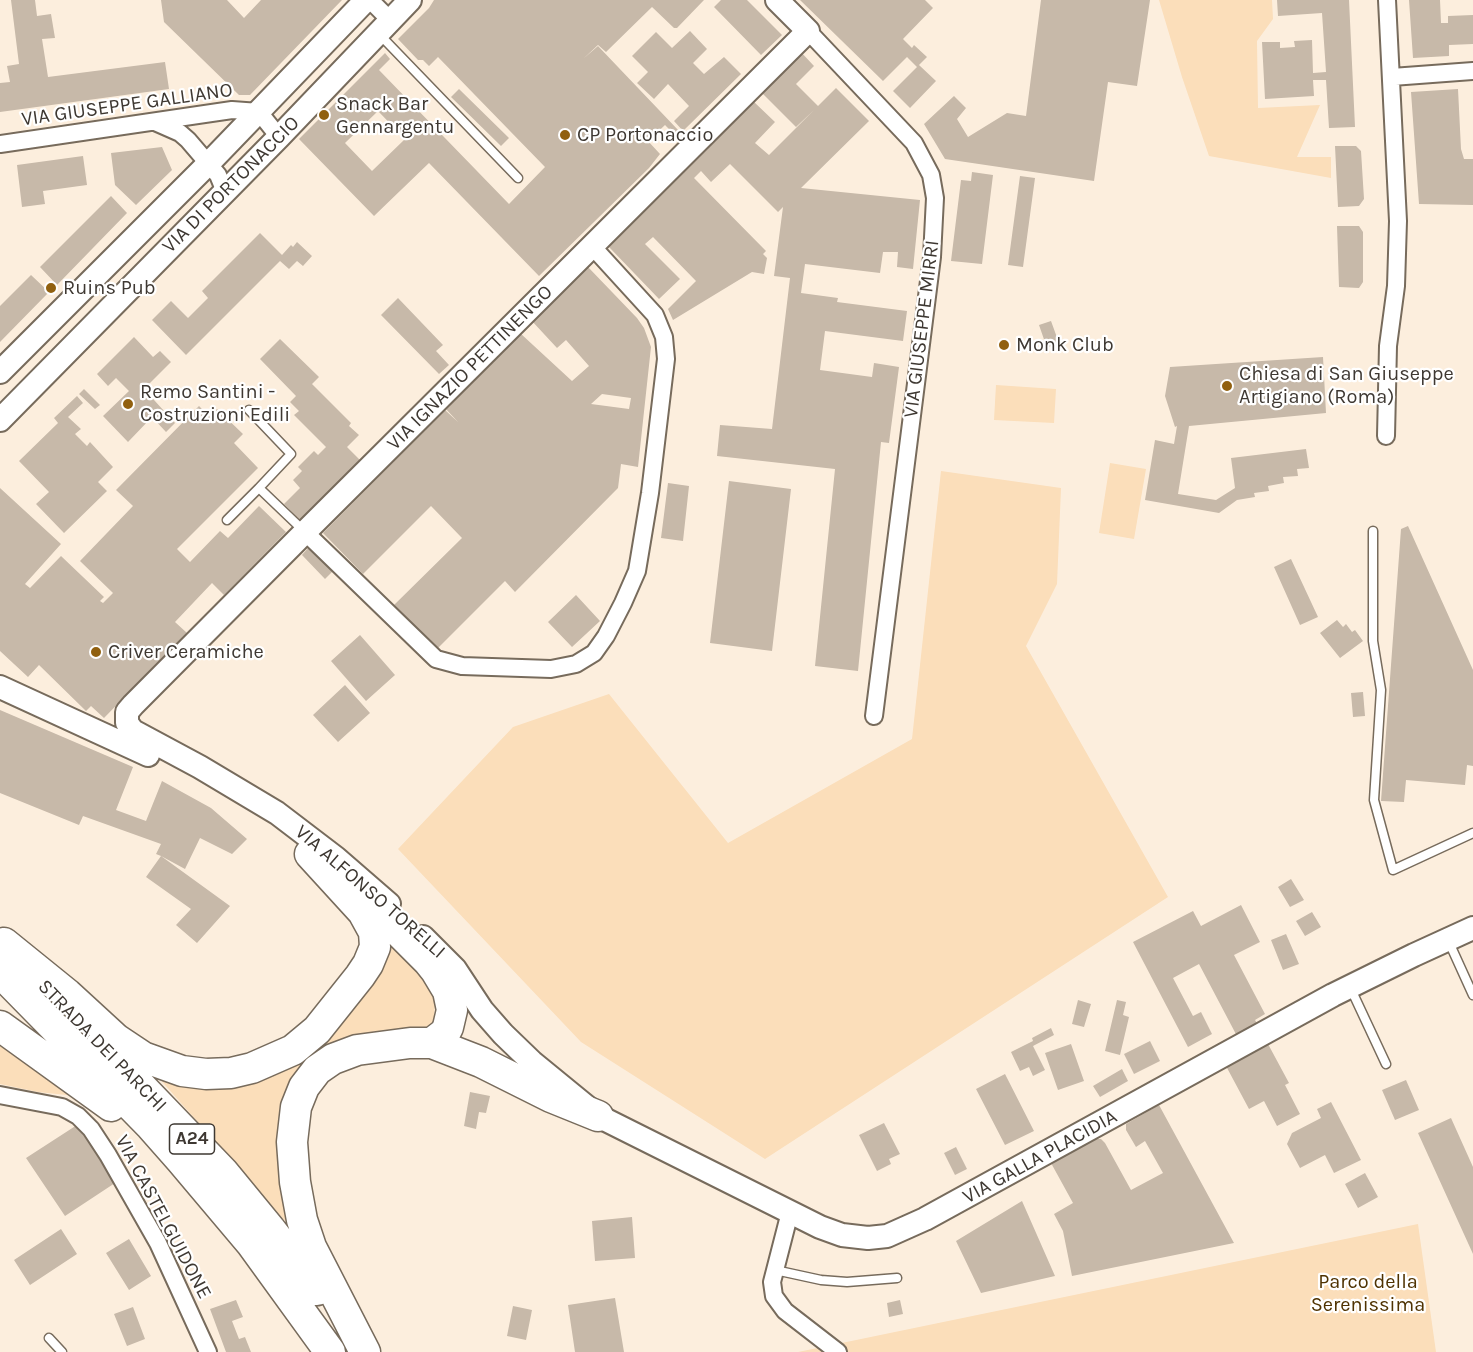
<!DOCTYPE html>
<style>
body{margin:0}
canvas{display:block;background:#fceedd}
</style>
<canvas width="1473" height="1352"></canvas>
<script>
const ctx = document.querySelector('canvas').getContext('2d');
ctx.lineJoin = 'round';
function fill(path, color) { ctx.fillStyle = color; ctx.fill(path, 'evenodd'); }
const toPath = rows => new Path2D(rows.map(r => 'M' + r).join(''));
function stroke(path, color, width, dash) { ctx.strokeStyle = color; ctx.lineWidth = width; ctx.lineCap = dash ? 'butt' : 'round'; ctx.setLineDash(dash || []); ctx.stroke(path); }
function drawText(font, color, halo, rows, align = 'center') {
  ctx.font = font + ' Karla,sans-serif'; ctx.lineWidth = 4.5; ctx.setLineDash([]); ctx.textBaseline = 'middle'; ctx.strokeStyle = halo; ctx.fillStyle = color; for (const [text, x, y, turn = 0] of rows) {
    ctx.save(); ctx.translate(x, y); ctx.rotate((+turn || 0) * Math.PI / 180); ctx.textAlign = isNaN(turn) ? turn : align; if (halo) ctx.strokeText(text, 0, 0); ctx.fillText(text, 0, 0); ctx.restore();
  }
}
fill(toPath([
 [1159,0,1272,0,1273,19,1257,41,1258,108,1320,105,1297,157,1331,157,1331,178,1209,156,1182,77],
 [996,385,1056,389,1054,423,994,420],
 [1110,463,1146,469,1134,539,1099,533],
 [941,471,1061,488,1057,584,1026,646,1168,897,765,1159,581,1042,398,849,513,727,609,694,728,843,912,739],
 [388,944,424,974,435,999,434,1020,430,1029,318,1059,294,1231,158,1077,249,1081],
 [0,1034,76,1096,38,1092,0,1084],
 [1418,1224,1436,1352,798,1352]
]), '#fbdeba');
fill(toPath([
 [11,0,35,0,37,16,51,14,55,38,42,39,48,77,165,62,169,89,0,112,0,83,10,82,7,66,19,64],
 [161,0,227,0,244,18,261,0,342,0,250,95,239,95,164,22],
 [434,0,704,0,677,28,674,28,652,7,606,52,598,45,583,59,598,46,679,131,675,135,665,125,648,141,660,154,649,168,539,276,429,163,374,216,299,139,385,53,390,59,379,70,509,204,545,167,438,57,429,66,423,60,418,60,398,39,429,8],
 [378,111,405,139,372,171,345,143],
 [721,0,747,0,782,35,761,55,714,7],
 [800,0,925,0,933,8,903,39,912,48,914,45,927,57,919,65,936,81,910,108,893,91,917,67,907,57,883,81],
 [1041,0,1150,0,1137,86,1108,82,1094,181,945,159,924,124,954,96,966,108,957,119,968,137,1007,113,1026,116],
 [1277,0,1349,0,1355,127,1329,128,1326,80,1313,80,1314,96,1265,99,1262,42,1280,42,1280,48,1295,47,1294,41,1312,40,1313,73,1326,72,1322,13,1278,16],
 [1409,0,1440,0,1441,23,1448,23,1448,16,1473,15,1473,44,1449,45,1449,56,1413,58],
 [690,31,707,49,693,63,704,74,724,57,741,74,683,131,674,121,689,106,668,84,654,99,637,83,648,72,632,56,656,32,672,48],
 [799,50,814,66,796,84,818,106,836,88,869,121,801,188,920,200,913,269,897,267,898,252,883,252,880,273,805,264,801,293,838,298,837,302,907,311,903,341,825,331,820,370,872,377,874,363,899,367,889,443,881,442,858,671,815,666,835,469,717,456,720,425,772,429,790,278,774,276,783,207,778,212,730,164,711,182,701,171,694,178,766,251,763,254,767,258,764,274,752,272,673,320,668,309,696,281,653,237,645,244,680,279,659,299,609,247,753,101,775,122,755,143,769,155,814,110,796,127,759,90],
 [459,89,509,138,501,146,451,97],
 [1458,89,1461,149,1464,159,1473,159,1473,205,1419,204,1411,92],
 [1335,146,1356,146,1361,151,1364,199,1359,206,1338,207],
 [162,147,172,170,136,205,115,185,111,153],
 [83,156,87,185,43,191,45,204,22,207,17,165],
 [972,172,993,175,982,264,951,261,961,180,971,181],
 [1020,176,1035,178,1023,267,1008,265],
 [111,196,127,213,57,285,40,267],
 [1337,226,1359,226,1363,232,1363,282,1359,288,1339,287],
 [260,233,282,255,291,245,293,247,297,242,312,256,303,266,297,261,289,269,280,261,186,355,152,320,171,301,188,318,208,298,202,291],
 [588,267,637,318,644,328,651,347,638,467,621,464,618,488,515,592,505,581,436,650,393,606,462,538,431,506,363,574,323,533,445,410,458,422,445,408,520,333,572,381,589,366,566,340,557,348,531,320],
 [602,394,631,398,629,409,591,404],
 [31,275,49,292,0,342,0,306],
 [398,298,443,345,436,351,449,365,439,374,381,315],
 [1051,321,1059,343,1047,348,1039,325],
 [134,337,153,357,160,351,171,362,144,389,175,423,166,432,152,417,128,442,103,416,129,391,116,378,108,386,97,374],
 [280,339,319,377,312,384,351,423,349,426,359,435,347,447,362,462,302,522,284,504,300,488,293,480,302,471,298,467,314,451,318,455,326,447,294,415,299,411,290,402,296,396,260,359],
 [1323,357,1326,413,1189,426,1178,494,1216,500,1235,488,1231,458,1306,449,1309,468,1297,469,1298,476,1283,477,1284,483,1268,486,1269,491,1254,493,1255,497,1237,500,1219,513,1145,500,1155,440,1174,444,1177,426,1175,427,1165,396,1170,367],
 [84,389,100,405,95,409,79,394],
 [77,396,83,403,68,417,81,429,75,434,87,446,90,442,113,467,98,482,107,491,64,533,36,504,49,492,19,461,58,423,54,418],
 [199,406,210,417,217,409,243,434,234,443,258,468,177,549,190,562,220,531,228,538,259,506,286,532,224,595,212,583,175,622,187,633,104,718,91,706,86,711,39,665,28,677,0,651,0,488,61,544,25,584,30,588,61,556,104,597,100,601,103,603,113,593,80,561,133,506,116,490],
 [729,481,791,489,772,651,710,643],
 [668,483,689,486,683,541,661,538],
 [1408,526,1473,670,1473,766,1467,765,1465,785,1406,780,1404,802,1381,801,1401,529],
 [309,547,333,571,325,579,302,555],
 [1291,559,1318,617,1300,625,1274,567],
 [576,595,600,621,572,647,548,622],
 [1337,620,1343,627,1346,624,1352,632,1355,630,1363,641,1340,658,1320,633],
 [360,635,395,675,366,701,331,661],
 [345,685,370,713,338,742,313,715],
 [1363,692,1365,716,1353,717,1351,693],
 [0,710,133,767,116,810,146,821,162,781,211,808,247,839,232,854,200,838,185,869,161,856,230,906,197,943,176,925,191,909,146,877,161,856,156,854,161,844,83,816,79,825,0,793],
 [1291,879,1304,900,1290,907,1278,887],
 [1241,905,1260,942,1234,955,1265,1014,1255,1020,1259,1027,1238,1038,1199,964,1173,978,1193,1016,1201,1012,1212,1034,1188,1047,1133,942,1193,911,1201,926],
 [1312,912,1321,927,1305,936,1296,921],
 [1286,934,1299,964,1283,970,1271,940],
 [1078,1000,1091,1004,1084,1027,1072,1024],
 [1117,1000,1126,1002,1123,1015,1129,1017,1120,1055,1105,1051],
 [1051,1028,1054,1035,1033,1046,1045,1070,1033,1076,1029,1067,1020,1071,1011,1052,1033,1041,1032,1038],
 [1150,1041,1160,1061,1134,1074,1124,1054],
 [1071,1044,1084,1081,1058,1090,1045,1053],
 [1268,1044,1289,1083,1285,1085,1300,1114,1277,1126,1264,1101,1249,1109,1226,1066],
 [1122,1069,1128,1081,1100,1097,1093,1086],
 [1005,1074,1034,1131,1005,1145,976,1089],
 [1406,1080,1419,1110,1395,1120,1382,1090],
 [470,1092,490,1096,486,1113,479,1112,476,1129,464,1126],
 [1331,1102,1361,1160,1334,1173,1325,1155,1300,1168,1287,1144,1292,1133,1321,1118,1317,1109],
 [1159,1105,1234,1243,1072,1276,1063,1231,1054,1214,1073,1203,1051,1163,1095,1139,1101,1139,1105,1143,1131,1190,1163,1173,1145,1141,1136,1147,1126,1130,1126,1124],
 [1451,1118,1473,1167,1473,1254,1418,1133],
 [884,1123,900,1154,889,1159,891,1164,877,1171,859,1135],
 [77,1125,115,1183,65,1216,26,1158],
 [956,1147,967,1169,955,1175,944,1153],
 [1365,1173,1378,1197,1358,1208,1345,1184],
 [1022,1201,1055,1276,981,1293,956,1241],
 [632,1217,635,1258,595,1261,592,1221],
 [61,1229,77,1254,30,1285,14,1260],
 [129,1239,151,1276,129,1290,106,1253],
 [615,1298,624,1352,575,1352,568,1305],
 [236,1300,243,1317,232,1321,239,1339,245,1337,251,1352,226,1352,210,1309],
 [900,1300,903,1314,889,1317,887,1303],
 [513,1306,532,1310,526,1340,507,1336],
 [133,1307,145,1339,127,1346,114,1314]
]), '#c7b9a9');
const lane = toPath([
 [380,35,518,178],
 [249,410,291,454,259,488,305,532],
 [227,520,259,488],
 [1373,531,1373,641,1381,690,1374,800,1393,870,1473,833],
 [1448,940,1473,995],
 [1350,987,1386,1064],
 [775,1270,821,1280,847,1282,897,1278],
 [49,1338,62,1352]
]);
const street = toPath([
 [370,0,390,20],
 [808,31,914,143,931,175,935,198,932,257,874,716],
 [1392,77,1473,71],
 [155,122,180,133,188,140,218,175,225,192],
 [0,144,232,110,259,112,279,137],
 [1386,436,1388,346,1396,286,1398,221,1387,0],
 [305,532,436,659,462,666,551,669,576,664,594,653,606,636,623,603,637,571,650,493,666,359,664,337,655,315,592,246],
 [0,1095,62,1107,78,1116,91,1129,108,1155,158,1243,208,1352],
 [790,1212,772,1282,774,1296,785,1311,838,1352]
]);
const secondary = toPath([
 [0,372,209,163,366,0],
 [0,420,279,137,410,0],
 [0,687,148,755],
 [389,904,336,858,277,813,200,767,133,731,127,723,127,712,133,705,305,532,808,31,777,0],
 [423,937,455,969,482,1010,503,1034,532,1062,598,1116,820,1227,842,1235,868,1238,887,1236,925,1219,1333,995,1414,955,1473,928]
]);
const highway = toPath([
 [365,898,428,961,436,971,448,991,452,1010,448,1027,445,1033,432,1043],
 [4,943,67,994,116,1039,143,1057,182,1071,206,1074,231,1073,252,1068,293,1050,317,1030,360,976,368,964,375,947,374,932,363,912,310,854],
 [0,972,151,1126,181,1160,251,1243,330,1352],
 [0,1026,111,1106],
 [101,1045,224,1173,270,1229,317,1290],
 [365,1352,311,1247,302,1220,295,1182,292,1142,296,1107,304,1087,317,1070,333,1059,357,1050,410,1043,432,1043,481,1062,551,1097,598,1116]
]);
stroke(lane, '#776b5c', 11);
stroke(street, '#776b5c', 20);
stroke(secondary, '#776b5c', 26);
stroke(highway, '#776b5c', 33);
stroke(lane, '#fff', 8);
stroke(street, '#fff', 16);
stroke(secondary, '#fff', 22);
stroke(highway, '#fff', 30);
for (const [x, y, r, color] of [
 [324,115,6,"#91600f"],
 [565,135,6,"#91600f"],
 [51,288,6,"#91600f"],
 [1004,345,6,"#91600f"],
 [1227,386,6,"#91600f"],
 [128,404,6,"#91600f"],
 [96,652,6,"#91600f"]
]) { const dot = new Path2D(); dot.arc(x, y, r, 0, 2 * Math.PI); ctx.fillStyle = color; ctx.fill(dot); stroke(dot, '#fff', 2); }
for (const [x, y, w] of [
 [192,1139,45]
]) { const box = new Path2D(); box.roundRect(x - w / 2, y - 15, w, 30, 4.5); ctx.fillStyle = '#fff'; ctx.fill(box); stroke(box, '#3e3832', 1.5); }
drawText('bold 18px', '#3e3832', null, [
 ["A24",192,1139]
]);
drawText('20px', '#3e3832', '#fff', [
 ["Snack Bar",336,104],
 ["Gennargentu",336,127],
 ["CP Portonaccio",577,135],
 ["Ruins Pub",63,288],
 ["Monk Club",1016,345],
 ["Chiesa di San Giuseppe",1239,374],
 ["Artigiano (Roma)",1239,397],
 ["Remo Santini -",140,392],
 ["Costruzioni Edili",140,415],
 ["Criver Ceramiche",108,652]
], 'left');
drawText('20px', '#3e3832', '#fff', [
 ["VIA GIUSEPPE GALLIANO",127,105,-8],
 ["VIA DI PORTONACCIO",231,185,-45],
 ["VIA GIUSEPPE MIRRI",922,329,-83],
 ["VIA IGNAZIO PETTINENGO",470,368,-45],
 ["VIA ALFONSO TORELLI",370,892,41],
 ["STRADA DEI PARCHI",102,1046,46],
 ["VIA GALLA PLACIDIA",1040,1157,-29],
 ["VIA CASTELGUIDONE",163,1217,62]
]);
drawText('20px', '#4f3201', '#fff', [
 ["Parco della",1368,1282],
 ["Serenissima",1368,1305]
]);
</script>
